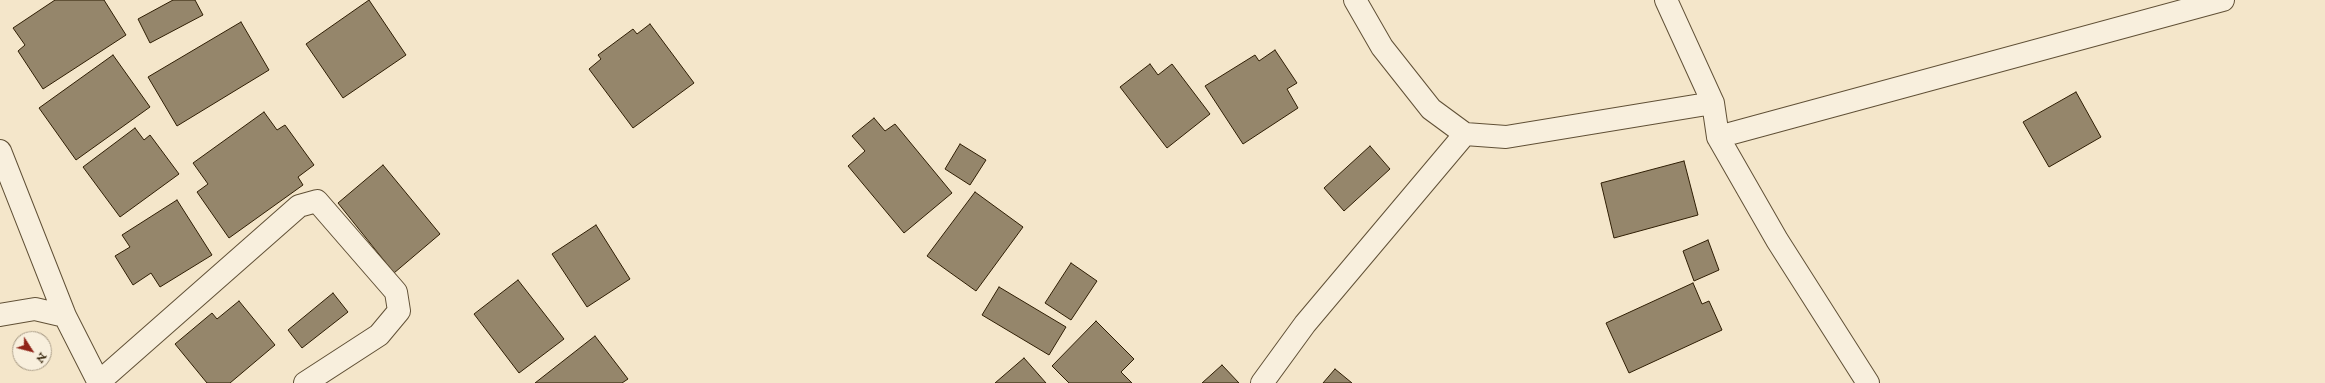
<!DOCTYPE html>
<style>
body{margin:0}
#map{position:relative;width:2325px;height:383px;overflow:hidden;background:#f4e6ca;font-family:"IM FELL English",serif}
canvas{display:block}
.north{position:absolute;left:12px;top:331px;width:40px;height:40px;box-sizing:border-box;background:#f8efdd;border:1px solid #a89b86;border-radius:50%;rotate:126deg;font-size:11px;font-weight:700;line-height:16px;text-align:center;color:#2f1e04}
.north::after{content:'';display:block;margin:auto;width:14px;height:18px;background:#8f2418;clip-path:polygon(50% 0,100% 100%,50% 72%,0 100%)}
</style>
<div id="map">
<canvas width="2325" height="383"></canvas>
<div class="north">N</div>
</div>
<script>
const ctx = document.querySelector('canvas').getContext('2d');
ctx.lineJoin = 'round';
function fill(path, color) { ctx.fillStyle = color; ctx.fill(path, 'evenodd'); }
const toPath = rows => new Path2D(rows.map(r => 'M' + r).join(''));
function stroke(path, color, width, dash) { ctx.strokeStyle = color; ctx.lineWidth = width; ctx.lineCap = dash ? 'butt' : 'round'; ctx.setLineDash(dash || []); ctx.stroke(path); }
const building = toPath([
 [55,0,104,0,126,35,43,89,18,51,25,45,13,28,55,0],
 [173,0,195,0,203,15,150,43,138,19,173,0],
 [369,0,406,55,343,98,306,44,369,0],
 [241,22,269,70,177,126,148,77,241,22],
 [650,24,694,83,633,128,589,69,601,59,598,55,633,29,637,34,650,24],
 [1275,50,1297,83,1287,89,1298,108,1243,144,1205,86,1255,55,1259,61,1275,50],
 [113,55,150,107,76,160,39,108,113,55],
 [1150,64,1158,75,1172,64,1210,114,1167,148,1120,87,1150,64],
 [2076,92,2101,137,2049,167,2023,122,2076,92],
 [264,112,277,130,285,125,314,165,298,177,303,185,229,238,197,192,208,184,193,163,264,112],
 [874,118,885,131,895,124,952,193,904,233,848,166,865,151,852,136,874,118],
 [135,128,144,140,150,135,179,174,120,217,83,167,135,128],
 [960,144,986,160,970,185,945,169,960,144],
 [1370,146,1390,169,1344,211,1324,188,1370,146],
 [1684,161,1698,215,1614,238,1601,183,1684,161],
 [383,165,440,234,394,273,338,203,383,165],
 [975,192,1023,227,976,291,927,256,975,192],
 [177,200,212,255,160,287,151,273,133,285,115,256,130,247,122,235,177,200],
 [596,225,630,279,587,307,552,254,596,225],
 [1708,240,1719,270,1694,281,1683,251,1708,240],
 [1071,263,1097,281,1071,320,1045,303,1071,263],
 [518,280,564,339,519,373,474,314,518,280],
 [1693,283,1702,304,1709,301,1722,330,1629,373,1606,323,1693,283],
 [999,287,1066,327,1049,355,982,315,999,287],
 [333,293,348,312,302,348,288,330,333,293],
 [239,301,275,345,230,383,207,383,175,344,212,313,217,319,239,301],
 [1096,321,1134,359,1121,372,1132,383,1069,383,1052,366,1096,321],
 [595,336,628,379,622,383,535,383,595,336],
 [1024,358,1046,383,995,383,1024,358],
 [1222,365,1239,383,1202,383,1222,365],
 [1335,369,1352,383,1323,383,1335,369]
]);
fill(building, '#95866b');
stroke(building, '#2f1e04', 1);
const minor = toPath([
 [1355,0,1382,47,1431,109,1465,134,1506,137,1713,103],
 [1666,0,1713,103,1718,137,1777,240,1868,383],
 [1718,137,2223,0],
 [0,151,65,316],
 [0,315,35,309,65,316,99,383],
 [99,382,299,206,317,201,396,292,399,311,379,335,305,383],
 [1262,383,1305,324,1465,134]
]);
stroke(minor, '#605036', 24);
stroke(minor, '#f8efdd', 22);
</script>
